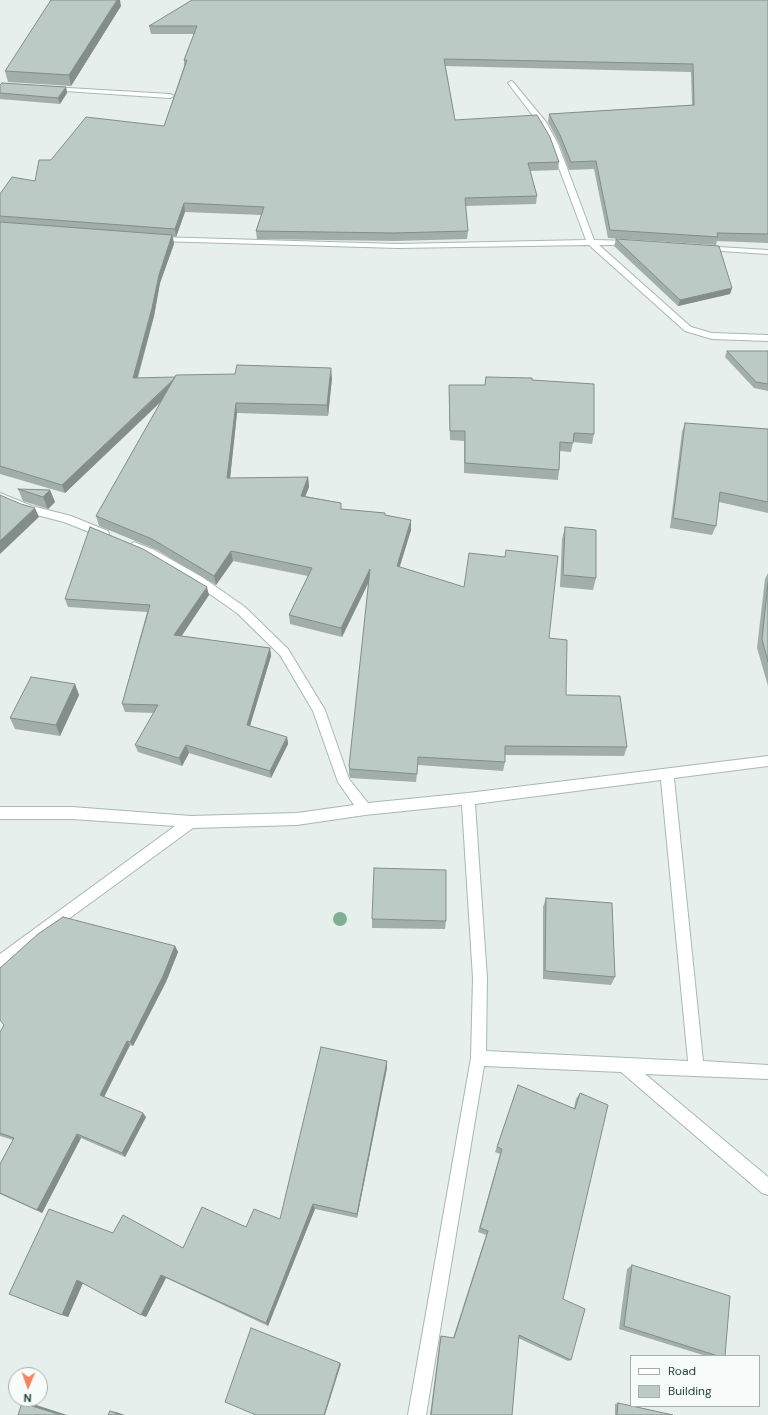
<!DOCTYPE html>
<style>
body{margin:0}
#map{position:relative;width:768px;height:1415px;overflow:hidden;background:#e6efeb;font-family:"DM Sans",sans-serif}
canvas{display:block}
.legend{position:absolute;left:630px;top:1355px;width:130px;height:52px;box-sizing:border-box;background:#f7fbf9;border:1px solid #a3b1ad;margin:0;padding:5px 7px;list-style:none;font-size:12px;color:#24423a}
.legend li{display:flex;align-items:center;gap:8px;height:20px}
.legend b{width:20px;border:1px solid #a3b1ad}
.north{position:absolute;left:8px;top:1367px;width:40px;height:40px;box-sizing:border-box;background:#f7fbf9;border:1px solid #a3b1ad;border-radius:50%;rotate:182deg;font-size:11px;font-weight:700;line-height:16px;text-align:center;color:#24423a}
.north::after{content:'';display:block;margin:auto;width:14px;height:18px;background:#f4845f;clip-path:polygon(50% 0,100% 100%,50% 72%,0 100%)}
</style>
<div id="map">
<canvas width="768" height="1415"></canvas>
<ul class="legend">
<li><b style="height:5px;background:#fff"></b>Road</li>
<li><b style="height:11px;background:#bbcac4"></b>Building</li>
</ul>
<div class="north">N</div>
</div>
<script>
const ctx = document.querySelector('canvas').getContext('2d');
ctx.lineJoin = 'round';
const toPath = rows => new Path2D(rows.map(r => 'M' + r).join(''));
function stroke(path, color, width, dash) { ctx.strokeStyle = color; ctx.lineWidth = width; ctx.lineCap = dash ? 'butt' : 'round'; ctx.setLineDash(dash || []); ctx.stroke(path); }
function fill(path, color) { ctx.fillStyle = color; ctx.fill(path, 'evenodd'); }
const street = toPath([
 [511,81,513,82,546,122,558,144,594,240,631,241,635,243,631,245,599,245,691,327,712,333,768,335,768,341,712,339,685,331,589,245,398,248,158,241,154,239,158,237,398,244,586,240,550,144,540,125,508,83,511,81],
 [51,87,170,94,174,96,170,98,49,90,47,89,51,87],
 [702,246,768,250,768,254,705,250,701,248,702,246],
 [0,493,32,506,71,516,108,531,109,534,104,538,64,522,25,512,0,501,0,493],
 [134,542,154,550,202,577,245,607,288,649,325,710,349,779,368,803,468,793,768,756,768,766,674,778,703,1061,768,1065,768,1079,645,1074,768,1177,768,1195,762,1193,621,1072,484,1066,426,1415,408,1415,471,1058,473,978,462,805,365,815,297,825,193,828,0,969,0,954,175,826,72,819,0,819,0,807,72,807,191,816,297,813,354,805,338,782,313,711,280,655,237,613,194,583,130,549,129,546,134,542],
 [661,780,688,1061,486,1051,487,978,475,804,661,780]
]);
stroke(street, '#a8b8b2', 2);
fill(street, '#fff');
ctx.fillStyle = '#80af93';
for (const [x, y] of [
 [340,919]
]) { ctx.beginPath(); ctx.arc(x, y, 7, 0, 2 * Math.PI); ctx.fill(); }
fill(toPath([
 [768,0,768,243,717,241,716,245,608,238,594,169,569,170,559,143,548,122,549,114,692,105,691,72,445,66,455,120,559,162,558,170,530,171,537,196,536,204,465,206,468,231,467,239,394,241,257,239,256,231,261,215,185,212,176,237,173,237,174,244,160,283,154,316,138,378,332,378,328,416,237,413,230,478,308,477,309,487,305,496,341,503,341,509,385,513,385,515,411,530,399,567,549,638,566,695,627,747,624,756,505,755,505,762,503,771,418,765,416,782,350,778,349,774,349,766,369,582,342,637,290,624,289,615,308,576,233,561,216,585,155,549,99,526,96,516,162,401,65,493,0,474,0,194,35,181,51,160,164,126,184,66,184,60,194,34,151,34,149,26],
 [121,6,71,86,8,82,5,71],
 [0,85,66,87,67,93,60,104,0,99],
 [616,239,732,288,730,294,678,306,614,246],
 [727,351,768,351,768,391,754,388,725,357],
 [486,377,532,380,594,434,592,444,573,442,571,452,560,451,559,470,558,480,464,473,464,441,450,440,449,394,449,385,485,385],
 [685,423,768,429,768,513,719,502,716,526,712,535,670,528,682,432],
 [18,489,50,490,55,502,48,509,23,501],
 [565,527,596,578,593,590,560,587,562,539],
 [768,573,768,686,757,648,765,579],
 [209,595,181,636,270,648,271,656,250,726,287,737,288,744,271,778,189,753,182,766,138,752,135,745,154,713,125,712,122,704,147,612,68,607,65,599],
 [75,684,79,695,60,736,15,729,10,718],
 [546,898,615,977,611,985,543,979,543,907],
 [372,919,446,921,445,929,372,928],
 [175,946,178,952,166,982,133,1046,130,1045,104,1097,146,1117,125,1157,81,1138,42,1213,0,1194,0,1164,13,1140,0,1136,0,1032],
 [387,1068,357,1218,315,1209,268,1326,166,1278,146,1317,83,1283,68,1317,9,1294,113,1233,183,1248,246,1227,280,1219],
 [516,1091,574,1108,576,1099,580,1093,563,1299,571,1360,568,1361,518,1338,512,1415,430,1415,440,1338,441,1336,453,1338,486,1235,478,1232,500,1154,495,1152],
 [632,1265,725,1356,706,1356,619,1329,627,1269],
 [618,1403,673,1415,615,1415,615,1404]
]), '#a1aea9');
fill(toPath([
 [117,0,120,0,121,6,71,86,69,75],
 [66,87,67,93,60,104,58,98],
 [184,203,185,212,176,237,175,229],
 [172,235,174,244,160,283,154,316,135,386,133,378,159,275],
 [732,288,730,294,678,306,680,300],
 [331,368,332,378,328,416,327,405],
 [177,377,178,385,65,493,62,485],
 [236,403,237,413,229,488,227,478],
 [308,477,309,487,302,505,301,496],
 [50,490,55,502,48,509,43,497],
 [35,508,39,517,0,554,0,541],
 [411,520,411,530,397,576,397,566],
 [231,551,233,561,216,585,214,576],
 [370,569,370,579,342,637,341,628],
 [207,587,209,595,177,643,174,635],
 [270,648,271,656,248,732,247,725],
 [75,684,79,695,60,736,56,725],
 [287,737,288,744,271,778,270,771],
 [186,745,189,753,182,766,179,758],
 [175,946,178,952,166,982,133,1046,130,1042],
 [127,1041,130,1045,103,1099,100,1095],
 [387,1061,387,1068,357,1218,357,1214],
 [143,1113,146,1117,125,1157,122,1153],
 [77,1134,81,1138,42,1213,37,1210],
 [313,1204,315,1209,268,1326,266,1323],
 [161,1275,166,1278,146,1317,141,1315],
 [77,1280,83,1283,68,1317,62,1315],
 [340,1363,341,1364,325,1415,324,1415],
 [22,1403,30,1403,67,1415,61,1415],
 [110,1411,116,1412,125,1415,120,1415]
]), '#838d89');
const building = toPath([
 [51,0,117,0,69,75,5,71,51,0],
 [192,0,768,0,768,234,717,233,718,237,610,230,596,161,571,162,560,135,549,114,694,105,693,64,444,59,455,120,537,115,550,137,559,162,528,163,537,196,465,198,468,231,394,233,256,231,264,207,184,203,175,229,0,216,0,194,12,177,35,181,39,160,51,160,86,117,164,126,187,60,184,60,197,26,149,26,192,0],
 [2,83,66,87,58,98,0,93,0,85,2,83],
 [0,222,172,235,159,275,152,308,133,378,175,377,174,379,62,485,0,466,0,222],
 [616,239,719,246,732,288,680,300,616,239],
 [727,351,768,351,768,384,756,382,727,351],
 [237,365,331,368,327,405,236,403,227,478,308,477,301,496,341,503,341,509,385,513,385,515,411,520,397,566,464,587,469,553,505,557,506,550,558,556,549,638,567,640,566,695,620,696,627,747,505,746,505,762,418,757,417,774,350,769,349,766,370,569,341,628,289,615,312,568,231,551,214,576,152,539,96,516,176,375,235,374,237,365],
 [486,377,532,378,532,380,594,384,594,434,574,433,573,443,560,442,559,470,465,463,465,431,450,431,449,385,485,385,486,377],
 [685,423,768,429,768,502,720,492,716,526,673,518,685,423],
 [18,489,50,490,43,497,18,489],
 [0,495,21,504,35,508,0,541,0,495],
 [90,527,143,549,207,587,174,635,270,648,247,725,287,737,270,771,186,745,179,758,135,745,158,705,122,704,150,605,65,599,90,527],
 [565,527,596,530,596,578,563,575,565,527],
 [768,583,768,662,762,639,768,583],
 [31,677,75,684,56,725,10,718,31,677],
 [374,868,446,870,446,921,372,919,374,868],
 [546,898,612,903,615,977,545,971,546,898],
 [63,917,175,946,163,976,130,1042,127,1041,100,1095,143,1113,122,1153,77,1134,37,1210,0,1193,0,1164,14,1138,0,1133,0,1032,4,1025,0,1020,0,968,38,934,63,917],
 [321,1047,387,1061,357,1214,313,1204,266,1323,161,1275,141,1315,77,1280,62,1315,9,1294,49,1209,113,1233,123,1215,183,1248,202,1207,246,1227,254,1209,280,1219,321,1047],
 [518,1085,575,1109,580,1093,608,1105,563,1299,585,1309,571,1360,519,1335,512,1415,431,1415,441,1336,454,1338,488,1231,480,1228,502,1149,497,1147,518,1085],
 [632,1265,730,1296,725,1356,718,1356,624,1326,632,1265],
 [251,1328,340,1363,324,1415,256,1415,225,1402,251,1328],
 [22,1403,61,1415,18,1415,22,1403],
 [618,1403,673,1415,617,1415,618,1403],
 [110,1411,120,1415,108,1415,110,1411]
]);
fill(building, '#bbcac4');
stroke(building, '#838d89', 1);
</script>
